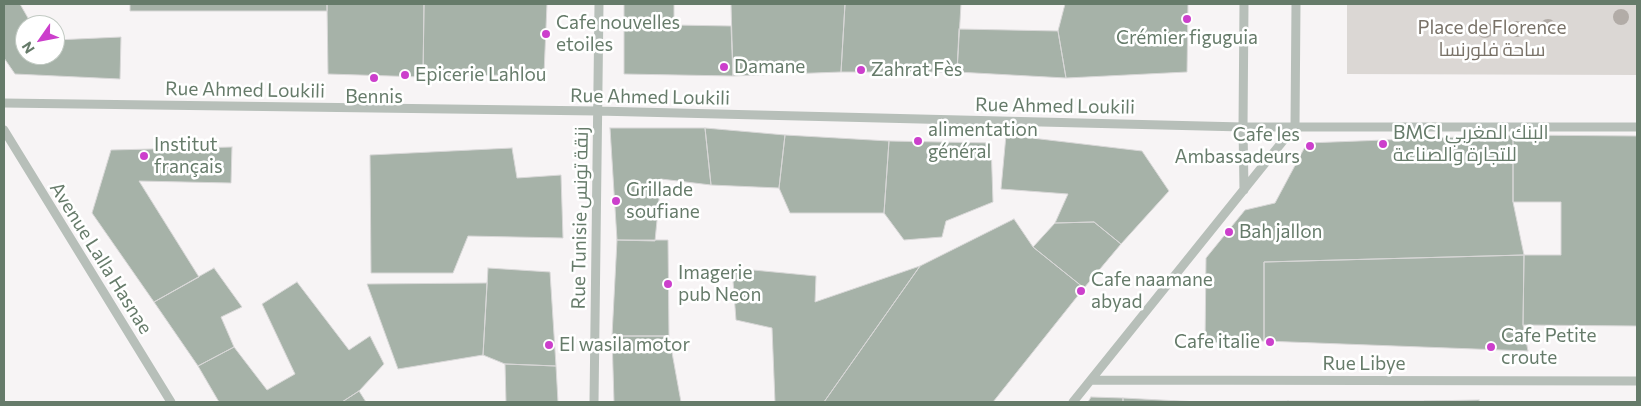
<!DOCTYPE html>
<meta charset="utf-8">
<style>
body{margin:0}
#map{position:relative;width:1641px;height:406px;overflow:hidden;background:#f7f4f5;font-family:Commissioner,sans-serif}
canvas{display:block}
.frame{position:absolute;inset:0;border:5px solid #667b6a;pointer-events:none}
.north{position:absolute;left:15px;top:15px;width:50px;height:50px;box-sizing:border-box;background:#fff;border:1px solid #c2cac3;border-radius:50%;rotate:237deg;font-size:14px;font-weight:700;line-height:20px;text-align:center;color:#667b6a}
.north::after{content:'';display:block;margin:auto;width:18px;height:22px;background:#cc3fcc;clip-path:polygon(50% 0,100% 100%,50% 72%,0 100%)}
</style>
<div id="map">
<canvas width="1641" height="406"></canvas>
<div class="frame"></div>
<div class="north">N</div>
</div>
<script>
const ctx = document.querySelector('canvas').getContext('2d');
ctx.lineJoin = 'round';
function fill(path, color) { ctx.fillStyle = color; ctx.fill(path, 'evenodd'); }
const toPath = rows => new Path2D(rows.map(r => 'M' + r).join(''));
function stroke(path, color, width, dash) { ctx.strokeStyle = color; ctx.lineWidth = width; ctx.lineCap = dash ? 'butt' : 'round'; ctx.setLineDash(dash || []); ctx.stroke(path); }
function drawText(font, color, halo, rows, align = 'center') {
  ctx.font = font + ' Commissioner,Cairo,sans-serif'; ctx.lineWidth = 5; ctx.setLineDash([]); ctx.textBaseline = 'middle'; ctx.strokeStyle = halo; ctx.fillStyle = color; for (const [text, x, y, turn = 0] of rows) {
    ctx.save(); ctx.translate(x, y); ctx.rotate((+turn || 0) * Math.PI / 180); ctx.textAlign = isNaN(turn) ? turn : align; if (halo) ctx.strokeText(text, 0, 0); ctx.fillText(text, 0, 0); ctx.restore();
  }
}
fill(toPath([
 [1347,4,1637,4,1637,75,1347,74]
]), '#dbd7d4');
const building = toPath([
 [4,4,20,4,32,25,25,25,25,55,55,55,55,40,121,37,120,79,15,74,4,58,4,4],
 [130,4,327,4,327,11,130,11,130,4],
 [327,4,424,4,423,77,328,74,327,4],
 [424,4,547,4,544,74,423,77,424,4],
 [624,4,674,4,674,25,731,26,733,76,624,74,624,4],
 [731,4,845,4,841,72,733,76,731,4],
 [845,4,961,4,957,72,841,72,845,4],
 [1065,4,1188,4,1187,72,1066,78,1058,31,1065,4],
 [959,29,1058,31,1066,78,957,72,959,29],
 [610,128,705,128,711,185,661,179,655,241,617,240,610,128],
 [705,128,785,135,779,188,711,185,705,128],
 [785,135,889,141,884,213,790,213,779,188,785,135],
 [1006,135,1142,151,1169,191,1121,244,1094,222,1055,223,1068,194,1001,189,1006,135],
 [1513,135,1637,136,1637,326,1523,325,1524,255,1561,255,1561,202,1513,202,1513,135],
 [1513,135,1513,202,1524,255,1264,262,1264,341,1205,343,1206,258,1245,210,1275,203,1307,143,1513,135],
 [889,141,991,143,993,202,946,221,942,237,904,240,884,213,889,141],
 [232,147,231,183,139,181,199,277,154,302,92,213,111,150,232,147],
 [512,148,517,178,561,175,563,238,468,236,453,273,371,273,370,155,512,148],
 [1014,219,1033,247,1084,288,993,402,824,402,920,266,1014,219],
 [1094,222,1121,244,1084,288,1033,247,1055,223,1094,222],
 [617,240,668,240,669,336,612,336,617,240],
 [1524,255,1523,325,1528,351,1264,341,1264,262,1524,255],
 [920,266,824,402,775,402,772,328,736,320,732,268,816,276,815,302,920,266],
 [214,268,242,307,221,317,234,347,198,366,154,302,214,268],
 [488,268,550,272,556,366,505,364,483,355,488,268],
 [297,282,349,350,370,336,384,364,359,391,342,402,219,402,198,366,234,347,267,390,295,374,262,304,297,282],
 [487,283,483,355,398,369,367,284,487,283],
 [612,336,669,336,681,402,614,402,612,336],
 [505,364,556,366,558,402,506,402,505,364],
 [359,391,366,402,342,402,359,391],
 [1091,397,1123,398,1123,402,1088,402,1091,397],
 [1123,398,1199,402,1123,402,1123,398],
 [1479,400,1479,402,1424,401,1479,400],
 [1288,401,1424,401,1424,402,1288,402,1288,401],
 [1288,401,1288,402,1219,402,1288,401]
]);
fill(building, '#a6b2a8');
stroke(building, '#d8d7d7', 1);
stroke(toPath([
 [1244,4,1243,127,1244,190],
 [4,103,597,111,1243,127,1637,127],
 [4,130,171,402],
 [1091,380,1637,381],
 [594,402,599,4],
 [1073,402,1295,126,1296,4]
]), '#b7bfb9', 9);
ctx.fillStyle = '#b2aca7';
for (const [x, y] of [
 [1621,17],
 [1548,27],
 [1517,29],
 [1485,30]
]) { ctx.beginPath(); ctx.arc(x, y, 8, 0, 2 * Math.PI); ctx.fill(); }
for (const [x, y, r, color] of [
 [1187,19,5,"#cc3fcc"],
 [546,34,5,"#cc3fcc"],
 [724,67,5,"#cc3fcc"],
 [861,70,5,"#cc3fcc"],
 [405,75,5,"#cc3fcc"],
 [374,78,5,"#cc3fcc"],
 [918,141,5,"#cc3fcc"],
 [1383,144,5,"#cc3fcc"],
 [1310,146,5,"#cc3fcc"],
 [144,156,5,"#cc3fcc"],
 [616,201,5,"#cc3fcc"],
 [1229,232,5,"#cc3fcc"],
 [668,284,5,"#cc3fcc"],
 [1081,291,5,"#cc3fcc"],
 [1270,342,5,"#cc3fcc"],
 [549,345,5,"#cc3fcc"],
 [1491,347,5,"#cc3fcc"]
]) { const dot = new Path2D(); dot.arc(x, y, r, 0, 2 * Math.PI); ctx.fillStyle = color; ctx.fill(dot); stroke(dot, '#fff', 2); }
drawText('19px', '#667b6a', '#fff', [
 ["Cafe nouvelles",556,23],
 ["etoiles",556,45],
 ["Crémier figuguia",1187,38,"center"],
 ["Damane",734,67],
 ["Zahrat Fès",871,70],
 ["Epicerie Lahlou",415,75],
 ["Bennis",374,97,"center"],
 ["alimentation",928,130],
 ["général",928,152],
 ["BMCI البنك المغربي",1393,133],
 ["للتجارة والصناعة",1393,155],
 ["Cafe les",1300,135,"right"],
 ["Ambassadeurs",1300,157,"right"],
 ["Institut",154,145],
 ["français",154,167],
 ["Grillade",626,190],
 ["soufiane",626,212],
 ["Bah jallon",1239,232],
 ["Imagerie",678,273],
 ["pub Neon",678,295],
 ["Cafe naamane",1091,280],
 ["abyad",1091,302],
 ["Cafe Petite",1501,336],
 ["croute",1501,358],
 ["Cafe italie",1260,342,"right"],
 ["El wasila motor",559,345]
], 'left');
drawText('19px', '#797268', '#fff', [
 ["Place de Florence",1492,28],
 ["ساحة فلورنسا",1492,50]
]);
drawText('19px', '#667b6a', '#fff', [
 ["Rue Ahmed Loukili",245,90,1],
 ["Rue Ahmed Loukili",650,97,1],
 ["Rue Ahmed Loukili",1055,106,1],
 ["Rue Tunisie زنقة تونس",580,218,-89],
 ["Avenue Lalla Hasnae",101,258,58],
 ["Rue Libye",1364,364]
]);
</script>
